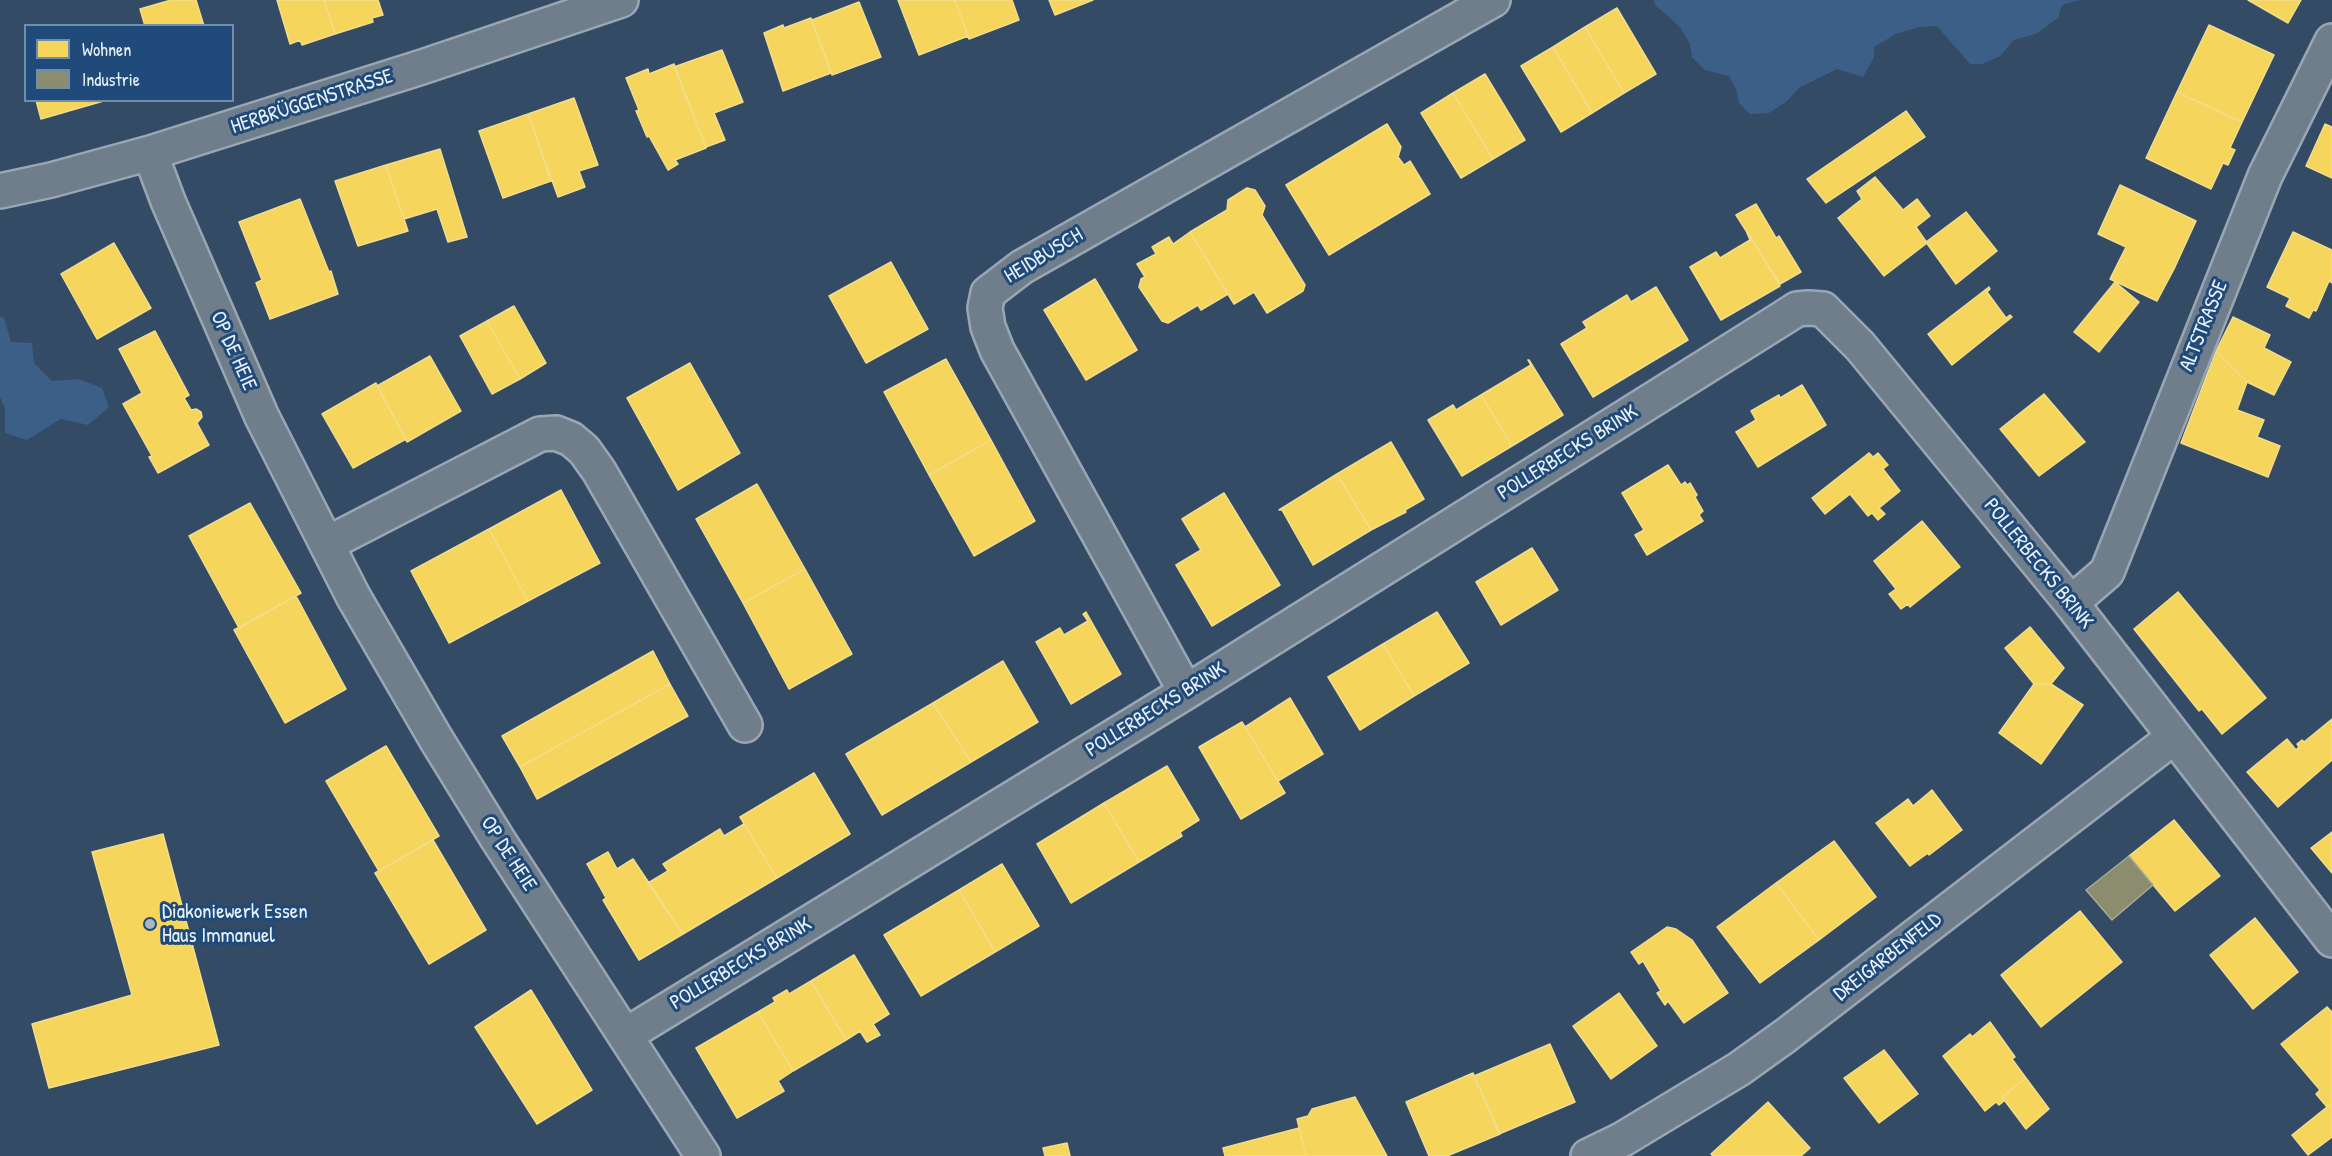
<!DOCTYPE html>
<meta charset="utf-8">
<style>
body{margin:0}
#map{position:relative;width:2332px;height:1156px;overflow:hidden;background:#344b65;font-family:"Patrick Hand",sans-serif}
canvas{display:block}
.legend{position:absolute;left:24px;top:24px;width:210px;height:78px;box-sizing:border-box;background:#1f4a7a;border:2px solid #6f8dac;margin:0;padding:8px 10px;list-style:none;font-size:18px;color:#e8f1f8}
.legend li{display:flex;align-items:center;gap:12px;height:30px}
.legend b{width:30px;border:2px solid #6f8dac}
</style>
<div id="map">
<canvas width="2332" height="1156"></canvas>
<ul class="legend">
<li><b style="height:16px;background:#f6d55c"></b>Wohnen</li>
<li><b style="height:16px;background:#8c8c6e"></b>Industrie</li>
</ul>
</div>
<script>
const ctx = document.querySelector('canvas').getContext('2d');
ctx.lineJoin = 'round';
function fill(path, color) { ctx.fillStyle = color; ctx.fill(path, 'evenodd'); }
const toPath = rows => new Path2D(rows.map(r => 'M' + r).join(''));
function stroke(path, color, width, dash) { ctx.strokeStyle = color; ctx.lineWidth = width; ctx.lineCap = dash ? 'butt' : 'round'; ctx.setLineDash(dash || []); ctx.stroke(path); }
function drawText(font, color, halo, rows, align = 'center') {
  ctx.font = font + ' "Patrick Hand",sans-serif'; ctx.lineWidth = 6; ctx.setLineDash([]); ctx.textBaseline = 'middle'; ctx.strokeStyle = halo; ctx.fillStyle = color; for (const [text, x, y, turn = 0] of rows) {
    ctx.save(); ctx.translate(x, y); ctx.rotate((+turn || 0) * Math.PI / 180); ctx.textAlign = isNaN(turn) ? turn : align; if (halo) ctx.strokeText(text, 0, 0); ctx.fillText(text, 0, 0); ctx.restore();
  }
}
fill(toPath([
 [1654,0,2079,0,2062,5,2058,18,2036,34,2014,40,2000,56,1982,64,1970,64,1937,26,1919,27,1896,34,1874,47,1874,57,1863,77,1837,69,1799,88,1787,101,1769,113,1750,114,1739,103,1736,89,1729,76,1705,70,1692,57,1690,44,1680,27,1655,5],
 [0,316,4,318,11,342,32,343,34,363,52,381,79,379,102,388,109,407,88,425,61,419,27,440,5,433,5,408,0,397]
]), '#3b5f87');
const homes = toPath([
 [171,0,196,0,204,26,145,26,140,9,171,0],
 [277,0,324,0,335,34,302,45,300,40,290,44,277,0],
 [324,0,378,0,383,15,372,18,373,22,335,34,324,0],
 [898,0,955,0,968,36,919,55,898,0],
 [955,0,1012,0,1019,20,969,39,955,0],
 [1049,0,1093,0,1055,15,1049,0],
 [2248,0,2301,0,2288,23,2248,0],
 [859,2,881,57,832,75,812,20,859,2],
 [1617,8,1656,74,1624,93,1585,27,1617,8],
 [811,18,831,73,783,91,764,33,783,25,784,28,811,18],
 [2209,25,2274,55,2242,122,2177,92,2209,25],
 [1585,27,1624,93,1592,113,1553,47,1585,27],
 [1553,47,1592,113,1561,132,1521,66,1553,47],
 [722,50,743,102,714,113,725,140,706,147,674,67,722,50],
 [674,64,706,148,675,160,678,164,668,170,649,136,647,137,636,111,639,110,626,78,648,69,649,74,674,64],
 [1485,74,1525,140,1493,159,1453,93,1485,74],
 [2177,92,2242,122,2230,148,2235,150,2228,165,2223,163,2211,189,2146,158,2177,92],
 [1453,93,1493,159,1461,178,1421,113,1453,93],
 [574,98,598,165,579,171,585,187,558,197,528,114,574,98],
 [36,100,107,100,41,119,36,100],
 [1906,111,1925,137,1826,203,1807,179,1906,111],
 [528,114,551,181,503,198,479,131,528,114],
 [1387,124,1401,147,1398,157,1404,165,1410,161,1430,194,1329,255,1286,185,1387,124],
 [2325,124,2332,127,2332,178,2306,166,2325,124],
 [440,149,467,237,448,242,437,209,404,219,386,165,440,149],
 [386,165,408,231,358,246,335,181,386,165],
 [1875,177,1903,210,1917,199,1930,216,1916,227,1927,243,1884,276,1838,218,1862,199,1857,191,1875,177],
 [2120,185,2196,221,2174,269,2157,301,2110,279,2126,247,2098,234,2120,185],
 [1247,188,1255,190,1265,206,1262,215,1305,285,1303,291,1267,313,1254,292,1234,304,1190,232,1227,210,1228,200,1247,188],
 [300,199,329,272,331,271,338,294,270,319,256,283,262,280,239,222,300,199],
 [1756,204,1776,238,1779,236,1801,272,1780,284,1736,215,1756,204],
 [1966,212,1997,251,1956,284,1926,242,1966,212],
 [1190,232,1228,294,1201,310,1198,305,1168,323,1162,321,1139,287,1141,279,1145,277,1137,264,1156,254,1152,247,1169,237,1173,244,1190,232],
 [1748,232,1780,286,1721,320,1690,267,1716,252,1720,258,1750,240,1747,233,1748,232],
 [2293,232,2332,250,2332,283,2329,281,2316,311,2313,310,2309,318,2286,306,2290,298,2267,287,2293,232],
 [114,243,151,308,97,339,61,274,114,243],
 [891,262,928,329,866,363,829,296,891,262],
 [1095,279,1137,350,1086,380,1044,310,1095,279],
 [2115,282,2139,302,2099,352,2074,332,2115,282],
 [1656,287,1688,340,1593,397,1561,344,1587,328,1583,322,1627,295,1631,302,1656,287],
 [1989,287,1990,289,1987,292,2006,318,2010,315,2012,317,1952,365,1928,334,1989,287],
 [514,306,546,363,520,379,487,321,514,306],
 [2233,317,2270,335,2264,348,2291,362,2274,395,2247,382,2216,351,2233,317],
 [487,321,520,379,492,394,460,336,487,321],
 [155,331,189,395,184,398,191,410,196,409,201,412,202,417,197,423,209,445,158,473,149,457,152,456,123,404,142,393,119,349,155,331],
 [2216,351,2247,382,2237,410,2264,420,2257,437,2280,446,2268,477,2181,443,2216,351],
 [430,356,461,411,407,442,377,386,430,356],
 [946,359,991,440,929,475,884,392,946,359],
 [1528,360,1529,360,1563,415,1512,446,1481,395,1531,365,1528,360],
 [690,363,740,453,678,490,627,398,690,363],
 [376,383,406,439,353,468,322,414,376,383],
 [1802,385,1826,425,1758,467,1736,432,1756,420,1751,411,1779,395,1780,398,1802,385],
 [2044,394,2085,442,2039,476,2000,429,2044,394],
 [1481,395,1512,446,1462,476,1428,420,1453,405,1456,410,1481,395],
 [991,440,1035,521,974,556,929,475,991,440],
 [1391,442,1424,499,1405,510,1406,512,1371,530,1337,474,1391,442],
 [1869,453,1873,457,1878,453,1888,465,1883,469,1900,491,1879,508,1885,514,1878,520,1872,513,1868,516,1850,494,1825,514,1812,498,1869,453],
 [1668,465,1681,485,1685,482,1687,485,1690,483,1697,495,1695,497,1703,511,1699,515,1703,521,1647,555,1635,535,1644,530,1622,493,1668,465],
 [1337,474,1371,530,1313,565,1282,510,1279,510,1337,474],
 [757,484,805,569,743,603,696,519,757,484],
 [561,490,600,563,528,601,489,529,561,490],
 [1224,493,1280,585,1212,626,1176,565,1201,550,1182,519,1224,493],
 [250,503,301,593,239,628,189,536,250,503],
 [1922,521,1960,567,1910,607,1908,604,1901,609,1889,594,1896,589,1874,561,1922,521],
 [489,529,528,601,449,643,411,571,489,529],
 [1532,548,1558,590,1501,625,1476,582,1532,548],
 [805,569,852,654,789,689,743,603,805,569],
 [2178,592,2266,698,2222,734,2202,709,2199,711,2134,629,2178,592],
 [296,596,346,689,285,723,234,630,296,596],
 [1086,612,1121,674,1071,704,1036,642,1060,628,1064,635,1088,621,1083,614,1086,612],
 [1437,612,1469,663,1414,696,1383,644,1437,612],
 [2030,627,2064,668,2051,684,2034,684,2005,648,2030,627],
 [1383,644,1414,696,1360,730,1328,677,1383,644],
 [653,651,670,684,520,767,502,736,653,651],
 [1003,661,1038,722,971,762,933,703,1003,661],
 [670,684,688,716,537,799,520,767,670,684],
 [2034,684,2051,684,2083,705,2041,764,1999,733,2034,684],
 [1290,698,1323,754,1278,781,1245,727,1290,698],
 [933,703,971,762,882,815,846,754,933,703],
 [2332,719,2332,760,2278,807,2247,772,2287,739,2296,750,2299,747,2297,744,2302,740,2304,742,2332,719],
 [1242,722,1285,793,1241,819,1199,747,1242,722],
 [386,746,439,836,379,871,326,781,386,746],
 [1167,766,1199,820,1180,832,1182,836,1139,862,1104,803,1167,766],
 [814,773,850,834,777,878,740,817,814,773],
 [1932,790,1962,830,1929,855,1928,853,1910,866,1876,823,1908,799,1913,806,1932,790],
 [1104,803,1139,862,1071,903,1037,844,1104,803],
 [2174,820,2220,876,2175,911,2129,856,2174,820],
 [744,824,777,878,683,934,648,883,668,871,663,864,720,829,724,836,744,824],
 [2332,832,2332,873,2311,848,2332,832],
 [163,834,219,1045,49,1088,32,1024,132,995,92,852,163,834],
 [433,840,486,930,429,964,375,873,433,840],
 [1834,841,1876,897,1819,940,1776,883,1834,841],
 [608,852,617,869,633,859,683,934,639,960,603,900,606,898,587,864,608,852],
 [1002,864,1039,926,995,952,959,890,1002,864],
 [1776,883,1819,940,1760,983,1717,927,1776,883],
 [959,890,995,952,921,996,884,935,959,890],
 [2080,911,2122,962,2041,1027,2001,975,2080,911],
 [2255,918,2298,972,2253,1009,2210,955,2255,918],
 [1667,927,1676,929,1692,940,1728,993,1684,1023,1668,1001,1665,1005,1657,993,1661,991,1643,961,1639,964,1631,952,1667,927],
 [854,955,889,1014,873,1024,880,1035,867,1042,860,1031,846,1040,811,981,854,955],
 [811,981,846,1040,793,1071,758,1012,775,1002,773,998,787,990,789,994,811,981],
 [531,990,592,1090,537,1124,475,1027,531,990],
 [1619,993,1657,1046,1611,1079,1573,1026,1619,993],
 [2327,1007,2332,1012,2332,1103,2327,1107,2316,1094,2320,1090,2281,1044,2327,1007],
 [758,1012,793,1071,778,1081,784,1091,737,1118,696,1048,758,1012],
 [1990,1022,2015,1057,2012,1059,2026,1078,2002,1097,2004,1101,1999,1105,1996,1102,1985,1111,1943,1056,1970,1034,1972,1037,1990,1022],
 [1550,1044,1575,1102,1499,1134,1474,1076,1550,1044],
 [1884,1050,1918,1094,1879,1123,1844,1078,1884,1050],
 [1473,1073,1500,1134,1447,1156,1429,1156,1406,1102,1473,1073],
 [2026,1078,2049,1109,2026,1129,2002,1097,2026,1078],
 [1355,1097,1387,1156,1306,1156,1297,1119,1308,1116,1312,1109,1355,1097],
 [1768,1102,1810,1148,1801,1156,1713,1156,1711,1154,1768,1102],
 [2332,1103,2332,1137,2308,1155,2292,1135,2332,1103],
 [1299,1128,1306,1156,1225,1156,1223,1148,1299,1128],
 [1067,1143,1070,1156,1045,1156,1043,1148,1067,1143]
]);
fill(homes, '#f6d55c');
stroke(homes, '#f2dd8b', 1.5);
const industry = toPath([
 [2129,856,2153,885,2112,920,2086,890,2129,856]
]);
fill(industry, '#8c8c6e');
stroke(industry, '#a8aa97', 1.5);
const minor = toPath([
 [150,153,168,201,262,417,353,596,436,739,497,838,703,1156],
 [0,191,51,180,150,153,422,67,621,0],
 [327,544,540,434,556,433,571,439,584,450,599,471,745,725],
 [2071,603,2107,572,2265,176,2332,41],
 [1186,692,997,350,988,327,985,308,988,293,1022,267,1493,0],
 [626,1035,1186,692,1783,318,1797,309,1808,308,1823,309,1860,346,2071,603,2332,940],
 [1588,1156,1623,1139,1739,1069,1785,1036,2174,737]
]);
stroke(minor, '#9aa6b3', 38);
stroke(minor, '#707e8c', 33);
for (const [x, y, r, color] of [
 [150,924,6,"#a9b7c5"]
]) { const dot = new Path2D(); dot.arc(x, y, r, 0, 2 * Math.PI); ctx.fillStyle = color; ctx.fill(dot); stroke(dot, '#1f4a7a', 2); }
drawText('21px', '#e8f1f8', '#1f4a7a', [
 ["HERBRÜGGENSTRASSE",312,102,-18],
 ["HEIDBUSCH",1044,256,-31],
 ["ALTSTRASSE",2204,326,-68],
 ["OP DE HEIE",233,351,66],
 ["POLLERBECKS BRINK",1568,453,-32],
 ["POLLERBECKS BRINK",2038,564,51],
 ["POLLERBECKS BRINK",1156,710,-32],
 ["OP DE HEIE",508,854,57],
 ["DREIGARBENFELD",1888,957,-38],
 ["POLLERBECKS BRINK",741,964,-31]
]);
drawText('21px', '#e8f1f8', '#1f4a7a', [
 ["Diakoniewerk Essen",162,912],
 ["Haus Immanuel",162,936]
], 'left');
</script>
